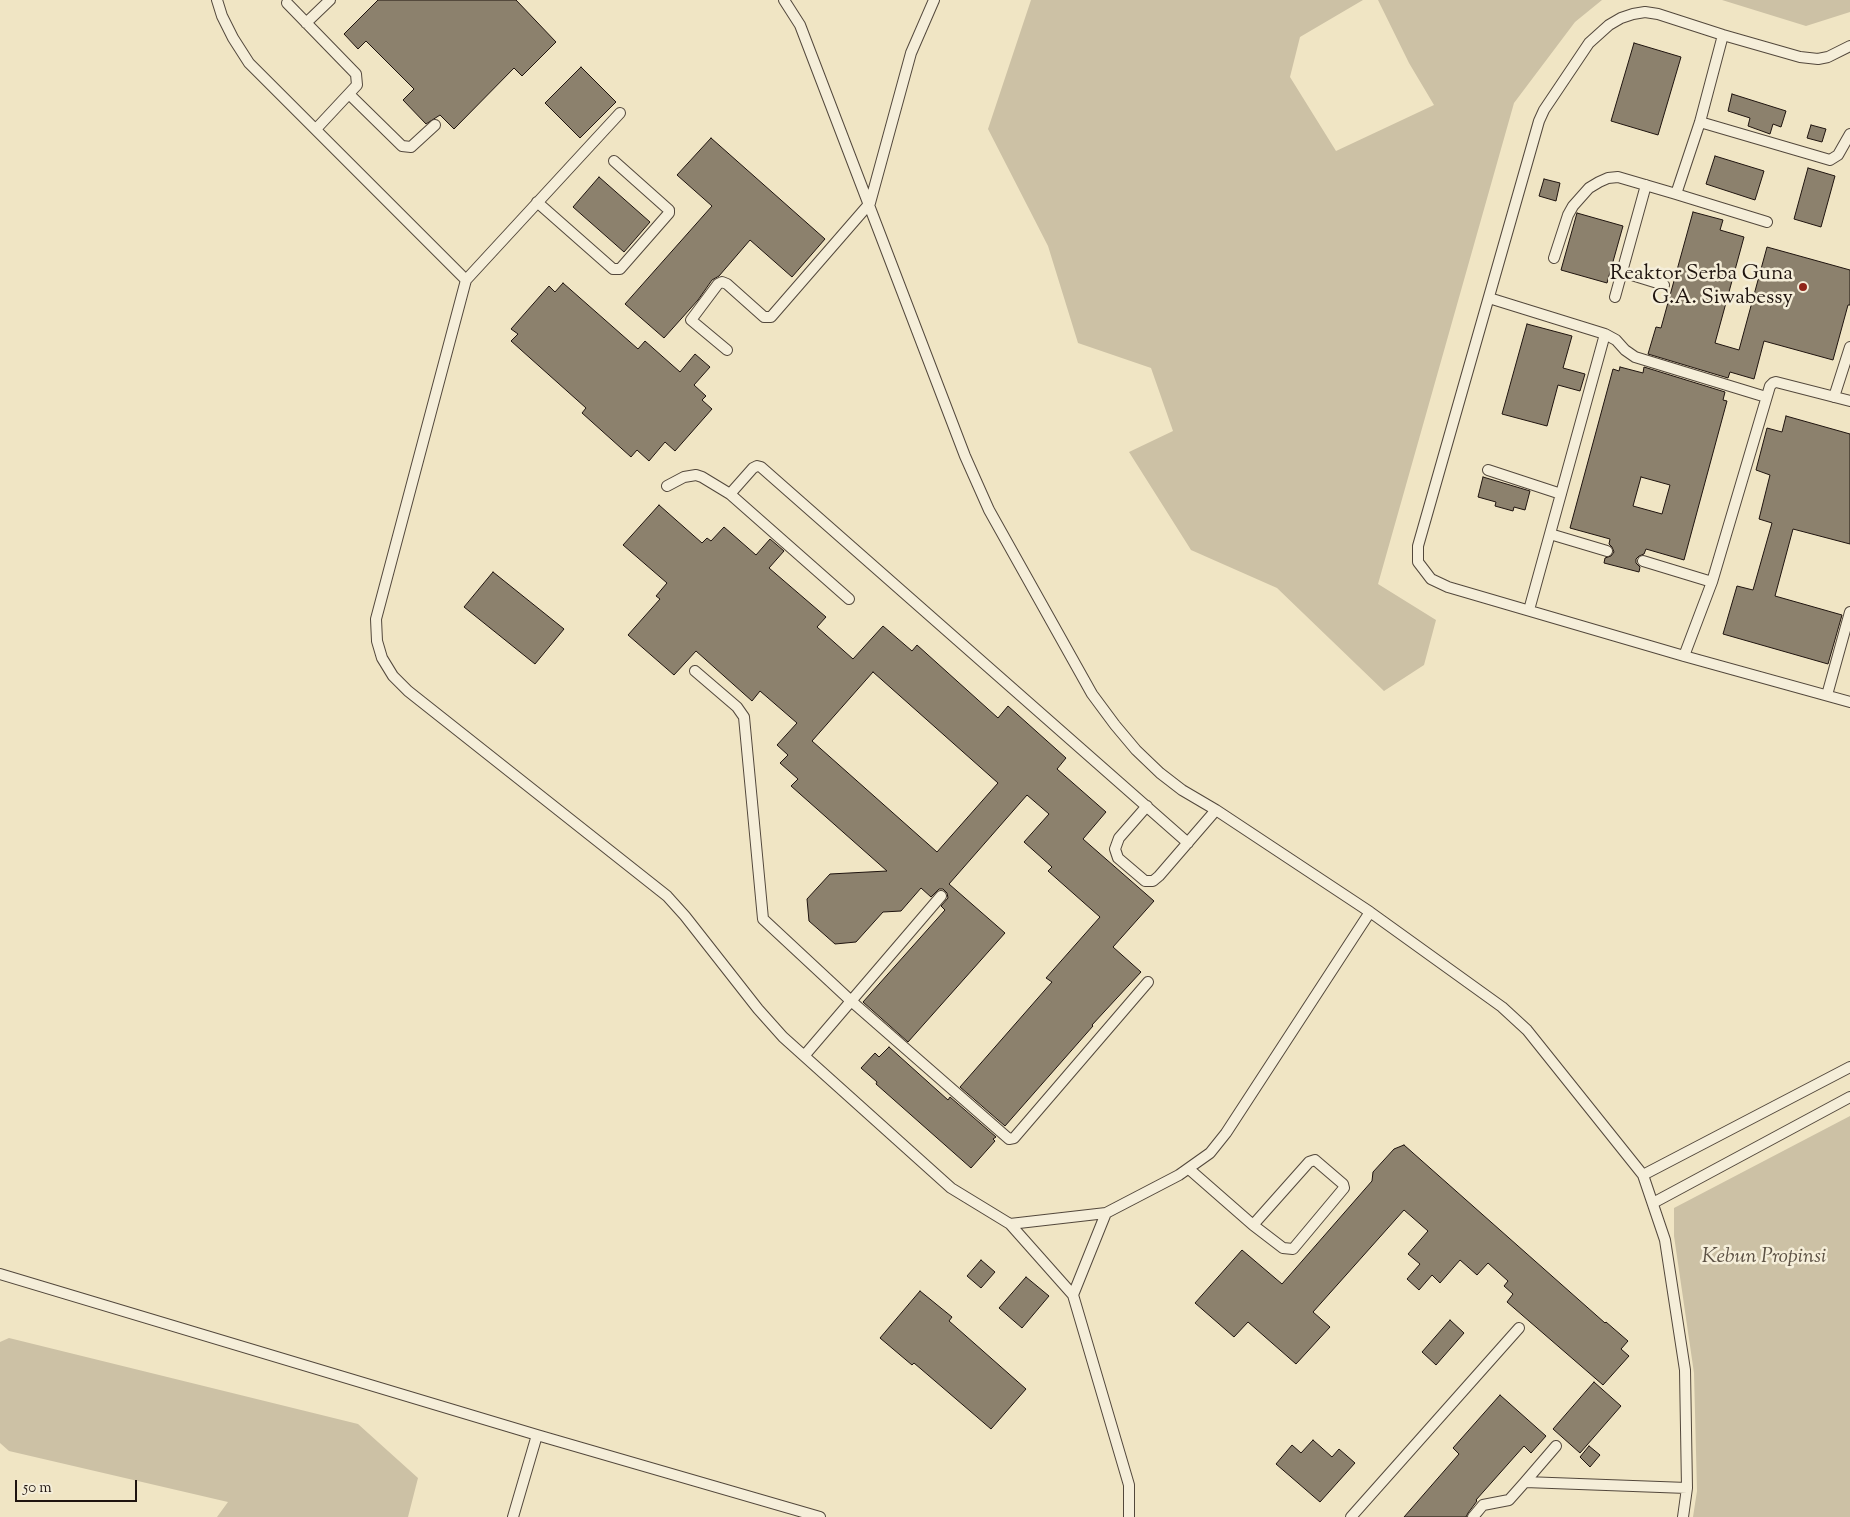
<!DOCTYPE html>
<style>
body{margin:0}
#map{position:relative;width:1850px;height:1517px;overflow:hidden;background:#f0e5c4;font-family:"Sorts Mill Goudy",serif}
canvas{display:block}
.scale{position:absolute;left:15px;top:1480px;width:122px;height:22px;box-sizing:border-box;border:2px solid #1f140f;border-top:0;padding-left:6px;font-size:15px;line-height:18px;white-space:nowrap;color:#1f140f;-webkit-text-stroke:4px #f5eed9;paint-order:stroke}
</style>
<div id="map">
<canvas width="1850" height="1517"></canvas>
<div class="scale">50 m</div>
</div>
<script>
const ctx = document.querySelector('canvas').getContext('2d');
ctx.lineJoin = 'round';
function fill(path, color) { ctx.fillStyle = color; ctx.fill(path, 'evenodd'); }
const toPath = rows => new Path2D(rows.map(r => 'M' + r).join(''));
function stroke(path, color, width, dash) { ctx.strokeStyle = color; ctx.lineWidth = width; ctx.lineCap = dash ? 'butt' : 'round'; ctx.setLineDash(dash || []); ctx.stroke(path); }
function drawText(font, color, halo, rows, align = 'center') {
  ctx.font = font + ' "Sorts Mill Goudy",serif'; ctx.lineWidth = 5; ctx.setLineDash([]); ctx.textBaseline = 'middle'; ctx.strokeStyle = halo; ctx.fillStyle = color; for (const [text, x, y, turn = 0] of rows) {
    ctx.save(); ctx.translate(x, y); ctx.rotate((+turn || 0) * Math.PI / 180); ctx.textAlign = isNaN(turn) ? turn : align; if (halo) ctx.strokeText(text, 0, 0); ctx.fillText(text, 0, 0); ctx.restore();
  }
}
fill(toPath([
 [1031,0,1363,0,1300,37,1290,77,1336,151,1434,105,1409,63,1378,0,1602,0,1575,22,1514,103,1378,584,1436,620,1424,665,1384,691,1277,588,1191,550,1129,452,1173,431,1151,368,1078,343,1048,246,988,129],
 [1722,0,1850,0,1850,12,1806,26],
 [1850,1116,1850,1517,1693,1517,1697,1491,1694,1373,1674,1236,1674,1208],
 [9,1338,358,1424,418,1478,408,1517,217,1517,228,1502,9,1451,0,1443,0,1342]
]), '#ccc1a5');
const building = toPath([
 [378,0,516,0,556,42,522,76,514,68,454,129,440,115,426,124,403,100,414,89,366,41,358,49,344,34,378,0],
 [1634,43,1681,57,1658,135,1611,121,1634,43],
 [581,67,616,102,580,138,545,103,581,67],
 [1732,94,1786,111,1781,127,1773,124,1770,134,1748,126,1750,118,1728,111,1732,94],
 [1811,125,1826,129,1822,142,1807,138,1811,125],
 [711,138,825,239,792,277,750,240,719,276,712,280,698,300,664,338,625,304,712,206,677,175,711,138],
 [1715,156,1764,171,1755,200,1706,184,1715,156],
 [1808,168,1835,176,1821,227,1794,219,1808,168],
 [599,177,650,222,624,252,573,207,599,177],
 [1544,179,1560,183,1556,201,1539,196,1544,179],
 [1693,212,1723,220,1720,230,1744,237,1715,343,1739,350,1767,247,1850,270,1850,305,1848,305,1833,360,1764,341,1754,379,1730,372,1728,378,1648,354,1656,327,1661,328,1693,212],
 [1577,213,1623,226,1607,283,1561,270,1577,213],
 [563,283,638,349,645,341,680,372,695,354,710,367,694,385,706,396,702,400,712,409,675,451,665,442,649,461,637,450,631,457,582,413,586,408,511,341,518,334,511,329,549,286,555,292,563,283],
 [1527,324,1572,336,1563,368,1585,374,1580,391,1558,385,1547,426,1502,414,1527,324],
 [1620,367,1643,373,1644,367,1725,392,1723,400,1727,401,1684,560,1646,549,1644,554,1639,556,1636,559,1636,563,1640,567,1639,572,1604,563,1605,558,1611,556,1614,552,1612,547,1609,544,1610,539,1570,528,1613,369,1619,371,1620,367],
 [1641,477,1670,485,1662,514,1633,506,1641,477],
 [1786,416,1850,434,1850,544,1793,529,1775,596,1842,615,1828,664,1723,634,1737,586,1753,590,1772,523,1759,519,1770,475,1756,470,1767,428,1782,432,1786,416],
 [1483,477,1530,491,1525,510,1514,507,1513,511,1495,506,1496,502,1478,497,1483,477],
 [659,505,702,543,707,538,711,541,724,527,756,555,770,539,784,551,769,568,826,617,817,627,853,659,883,626,912,651,917,645,998,718,1008,706,1066,758,1057,769,1106,812,1083,839,1154,901,1113,947,1141,972,1092,1025,1093,1026,1005,1126,960,1087,1052,982,1046,978,1100,917,1048,871,1052,867,1024,842,1049,814,1027,795,949,884,1005,933,908,1042,863,1002,945,910,941,906,948,898,947,893,943,889,939,889,931,897,921,888,901,911,883,912,856,942,835,944,809,921,807,899,830,874,887,871,791,786,798,779,780,763,788,755,777,745,797,723,760,691,752,701,696,651,674,675,628,635,660,599,656,596,667,583,623,545,659,505],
 [873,672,998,783,937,852,812,741,873,672],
 [493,572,564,629,535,664,464,607,493,572],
 [889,1047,948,1100,950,1097,996,1137,993,1139,995,1141,971,1168,876,1084,877,1082,861,1068,875,1053,879,1057,889,1047],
 [1404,1145,1605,1323,1606,1322,1628,1341,1621,1349,1629,1356,1603,1385,1507,1302,1513,1294,1504,1286,1508,1281,1488,1263,1477,1275,1460,1260,1440,1283,1432,1275,1419,1290,1407,1279,1420,1264,1408,1254,1428,1231,1404,1210,1313,1312,1330,1327,1296,1364,1248,1322,1234,1337,1195,1303,1242,1250,1282,1284,1372,1181,1373,1172,1394,1149,1404,1145],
 [981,1260,995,1272,981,1288,967,1276,981,1260],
 [1026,1277,1049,1296,1022,1328,999,1308,1026,1277],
 [920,1291,952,1317,949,1321,1026,1389,991,1429,914,1363,912,1365,880,1338,920,1291],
 [1450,1320,1464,1333,1436,1365,1422,1352,1450,1320],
 [1594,1382,1621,1406,1580,1453,1553,1429,1594,1382],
 [1500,1395,1546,1436,1531,1453,1524,1446,1476,1500,1477,1501,1468,1513,1466,1517,1404,1517,1459,1454,1453,1448,1500,1395],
 [1313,1440,1332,1457,1339,1449,1355,1463,1320,1502,1276,1464,1292,1445,1301,1453,1313,1440],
 [1589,1446,1600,1455,1590,1467,1580,1457,1589,1446]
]);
fill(building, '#8c816d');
stroke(building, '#1f140f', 1);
const service = toPath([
 [217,0,222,16,233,38,249,63,466,280,376,619,377,641,382,658,393,676,408,691,667,896,685,916,758,1009,783,1037,951,1188,1010,1224,1073,1295,1129,1485,1129,1517],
 [784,0,800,25,965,456,989,510,1092,694,1115,725,1136,750,1160,773,1182,790,1216,810,1370,912,1502,1007,1527,1030,1643,1175,1665,1240,1685,1370,1687,1488,1683,1517],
 [287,3,356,74,357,85,316,129],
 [306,23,330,0],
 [1850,46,1828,57,1818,59,1800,57,1723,35,1658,14,1645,12,1633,14,1621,18,1609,25,1589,43,1544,110,1539,121,1418,546,1418,562,1431,579,1448,587,1684,656,1850,702],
 [350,95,402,146,411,147,435,125],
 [1700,122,1830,160,1838,155,1850,134],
 [1676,194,1767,222],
 [537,202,613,269,620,269,669,213,669,210,614,161],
 [1554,258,1568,215,1573,206,1589,188,1599,182,1608,178,1618,177,1676,194,1700,122,1723,35],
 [1622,272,1664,285],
 [466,280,620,113],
 [1615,297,1646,185],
 [1489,298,1605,334,1529,610],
 [1605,334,1616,340,1625,350,1635,357,1766,397],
 [727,350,691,320,718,284,722,282,727,284,764,317,771,317,870,203,911,53,934,0],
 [1834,397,1850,347],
 [1488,470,1561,494],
 [667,486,684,477,696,475,702,477,730,494,753,468,757,466,761,467,1188,843],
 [730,494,849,599],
 [1550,534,1607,551],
 [1643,561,1712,582],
 [1684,656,1712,582,1770,386,1773,383,1776,382,1850,401],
 [695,671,737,707,744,717,763,919,850,1000,1009,1139,1014,1138,1148,982],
 [1827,695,1850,612],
 [1147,806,1119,838,1115,849,1118,858,1145,881,1153,881,1159,876,1216,810],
 [804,1056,941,896],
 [1189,1169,1253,1225,1283,1248,1293,1249,1344,1188,1343,1184,1315,1160,1309,1162,1253,1225],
 [1643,1175,1850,1067],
 [1653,1203,1850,1097],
 [1010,1224,1106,1213,1179,1175,1210,1153,1226,1133,1370,912],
 [0,1274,537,1435,820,1517],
 [1073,1295,1106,1213],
 [1525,1482,1556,1446],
 [513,1517,537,1435],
 [1351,1517,1519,1328],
 [1473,1517,1483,1505,1509,1500,1525,1482,1687,1488]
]);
stroke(service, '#53483c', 12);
stroke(service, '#f5eed9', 10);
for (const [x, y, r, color] of [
 [1803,287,5,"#8f2418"]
]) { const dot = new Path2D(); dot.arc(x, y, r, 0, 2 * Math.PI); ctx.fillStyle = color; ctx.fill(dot); stroke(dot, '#f5eed9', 2); }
drawText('21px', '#1f140f', '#f5eed9', [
 ["Reaktor Serba Guna",1793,275],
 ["G.A. Siwabessy",1793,299]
], 'right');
drawText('italic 21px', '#5c5144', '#f5eed9', [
 ["Kebun Propinsi",1764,1258]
]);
</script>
